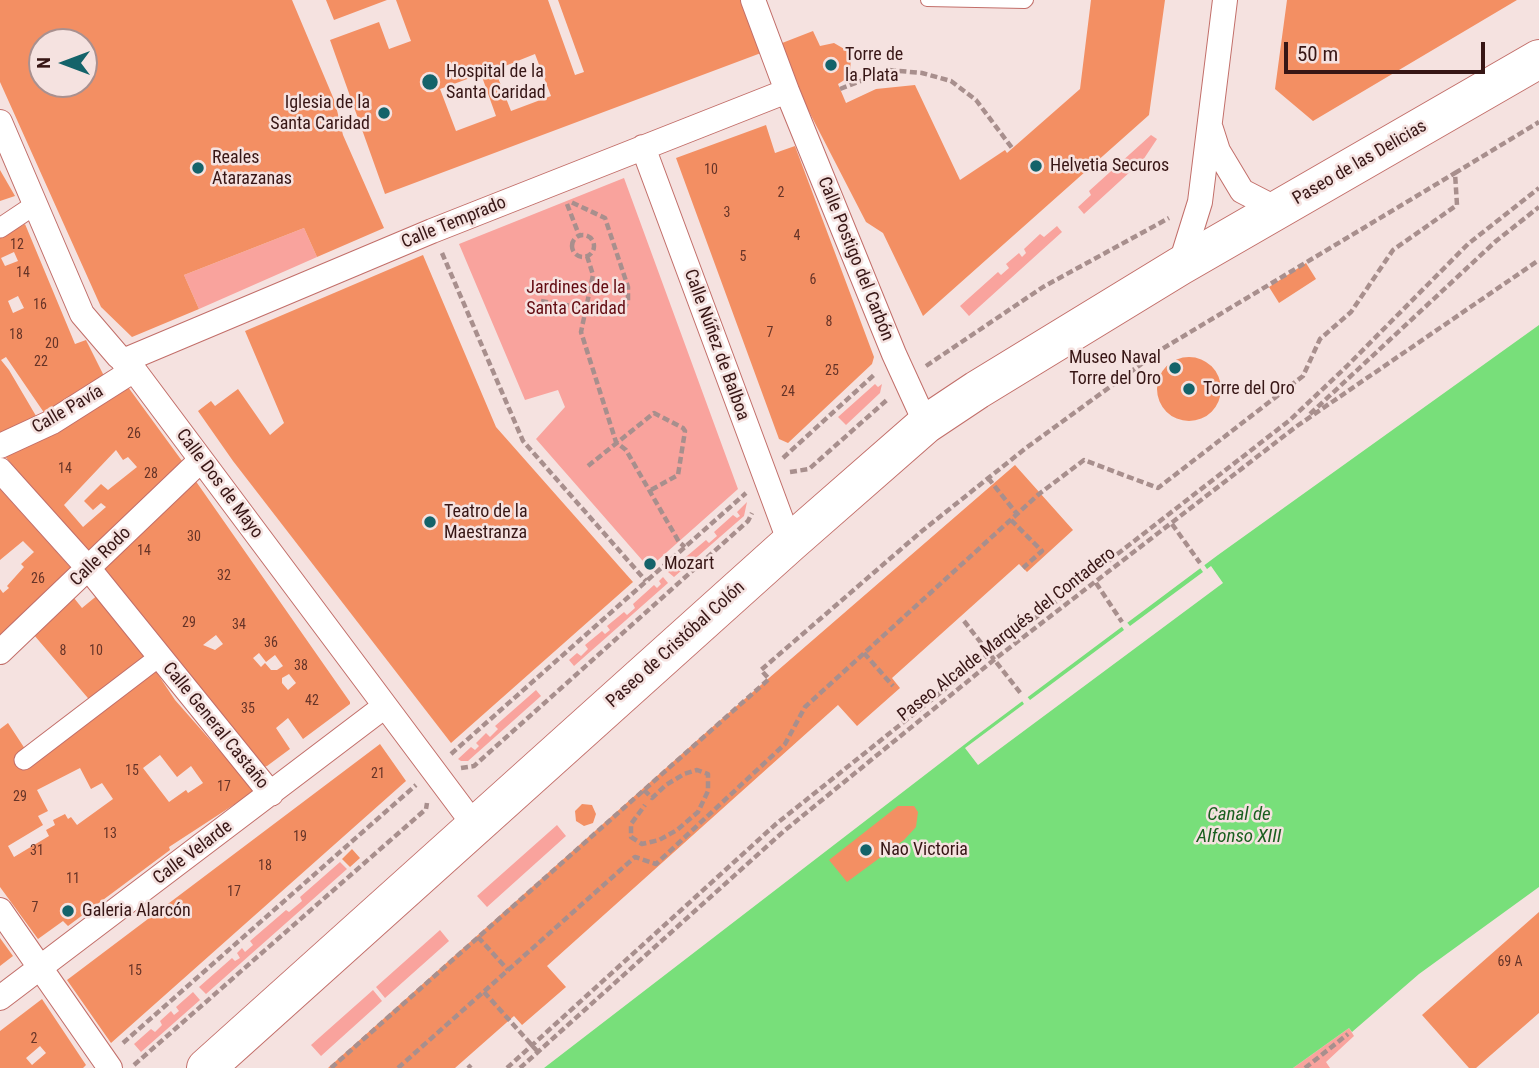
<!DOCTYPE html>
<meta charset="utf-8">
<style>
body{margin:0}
#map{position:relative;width:1539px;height:1068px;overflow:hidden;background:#f5e2e0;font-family:"Roboto Condensed",sans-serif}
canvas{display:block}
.north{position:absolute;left:28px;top:28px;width:70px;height:70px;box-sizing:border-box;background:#f5e2e0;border:2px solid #a9908f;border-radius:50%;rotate:270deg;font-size:19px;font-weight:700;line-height:28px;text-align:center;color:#371615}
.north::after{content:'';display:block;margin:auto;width:24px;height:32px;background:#14636a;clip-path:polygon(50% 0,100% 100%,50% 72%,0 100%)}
.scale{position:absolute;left:1284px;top:42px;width:201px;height:32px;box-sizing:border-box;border:4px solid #371615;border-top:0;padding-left:9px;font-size:21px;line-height:24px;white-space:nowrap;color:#371615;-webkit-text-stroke:5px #f5e2e0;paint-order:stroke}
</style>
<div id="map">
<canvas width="1539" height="1068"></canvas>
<div class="north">N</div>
<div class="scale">50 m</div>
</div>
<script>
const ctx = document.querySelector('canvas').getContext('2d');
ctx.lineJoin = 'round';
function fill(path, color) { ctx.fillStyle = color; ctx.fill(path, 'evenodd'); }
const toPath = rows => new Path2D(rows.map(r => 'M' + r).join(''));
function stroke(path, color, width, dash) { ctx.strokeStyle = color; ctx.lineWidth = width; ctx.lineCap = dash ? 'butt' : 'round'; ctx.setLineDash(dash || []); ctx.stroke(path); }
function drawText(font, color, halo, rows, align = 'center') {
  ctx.font = font + ' "Roboto Condensed",sans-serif'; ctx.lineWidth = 5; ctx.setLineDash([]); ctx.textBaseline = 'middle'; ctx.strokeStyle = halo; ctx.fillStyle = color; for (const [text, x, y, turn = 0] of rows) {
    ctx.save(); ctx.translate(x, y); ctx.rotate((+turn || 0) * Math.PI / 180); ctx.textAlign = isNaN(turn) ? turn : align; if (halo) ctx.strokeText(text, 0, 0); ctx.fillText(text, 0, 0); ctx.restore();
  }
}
fill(toPath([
 [1151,135,1157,139,1143,160,1084,214,1078,207,1091,195,1089,191],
 [624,178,738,489,649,568,536,439,565,407,558,390,525,400,459,244],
 [1057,226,1062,232,969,316,960,306,998,272,1001,275,1009,268,1006,264,1019,253,1022,257,1026,253,1024,249,1040,234,1044,237],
 [304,228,317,257,199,309,184,275],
 [875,384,878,387,882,384,880,393,846,425,838,417],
 [747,502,744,516,674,577,668,572,706,540,709,543,717,536,714,532,733,515,737,518,740,516,737,512],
 [663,577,668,583,574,666,569,660,577,653,581,656,588,649,585,645,602,631,605,634,610,630,607,626,624,612,627,615,635,608,633,604,654,585,657,588,661,584,659,581],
 [536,690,541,696,468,761,461,761,458,759,471,747,475,750,479,746,476,743,486,733,490,737,498,729,495,726],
 [557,825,566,836,487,907,477,896],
 [340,862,347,869,206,994,199,987,232,958,235,961,240,958,237,953,242,948,245,952,253,945,250,941,286,910,289,912,302,901,300,897],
 [440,930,449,941,385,998,376,987],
 [373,990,382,1001,321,1056,311,1045],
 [193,992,200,1000,141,1052,134,1044,151,1029,155,1032,162,1025,160,1021,171,1011,174,1015,179,1011,176,1007],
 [1349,1028,1354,1036,1326,1062,1330,1068,1293,1068]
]), '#f9a39d');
fill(toPath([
 [1539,325,1539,887,1419,974,1352,1032,1349,1028,1293,1068,544,1068,973,738,1218,555]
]), '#78df7a');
fill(toPath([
 [1202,562,1207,569,1211,566,1223,583,978,765,965,748,1024,704,1020,698,1025,694,1030,700,1124,630,1120,624,1125,620,1130,626,1203,572,1198,565]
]), '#f5e2e0');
fill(toPath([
 [0,0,292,0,335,102,343,135,384,228,317,257,304,228,184,275,199,309,132,337,101,307,0,82],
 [42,42,84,42,84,84,42,84],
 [326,0,387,0,334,20],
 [396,0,548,0,575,75,584,72,558,0,741,0,761,53,385,194,330,40,379,22,389,49,411,41],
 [535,54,551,96,511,111,495,70],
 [481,74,496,116,456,131,440,89],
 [1091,0,1165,0,1149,115,923,316,883,233,866,222,802,98,777,45,813,31,820,46,834,43,846,50,851,58,850,72,846,79,838,84,846,103,876,89,915,85,960,180,1005,150,1007,153,1080,89],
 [1287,0,1517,0,1313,121,1275,89],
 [766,125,775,153,795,146,874,357,872,364,788,443,779,439,676,158],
 [0,170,15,196,0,201],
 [25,224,75,344,86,340,107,382,47,417,6,357,1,360,9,370,39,421,0,439,0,238],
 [14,252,18,261,5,266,1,258],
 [18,296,24,308,13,313,8,301],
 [423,255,496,427,633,582,451,743,233,461,198,411,211,401,215,406,238,389,270,435,284,423,245,331],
 [1306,263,1316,279,1279,303,1269,287],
 '1157 389a32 32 0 1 1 64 0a32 32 0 1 1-64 0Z',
 [128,387,185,465,86,556,4,455],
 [116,450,123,460,128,457,137,467,108,490,101,484,84,501,93,510,101,503,106,507,83,527,64,505],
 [1015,465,1073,530,1027,572,1019,564,892,678,900,688,857,726,838,705,547,966,566,987,522,1025,514,1016,455,1068,328,1068,702,736],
 [195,480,350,702,350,704,303,739,288,718,276,728,290,749,267,766,264,767,102,572],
 [216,635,223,644,215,650,203,645],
 [259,653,266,662,275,655,283,666,277,670,271,670,265,663,261,667,253,658],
 [289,674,296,683,288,690,282,683,282,678],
 [0,489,72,569,0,640,0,589,3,593,9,588,7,586,24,567,21,564,34,552,23,541,0,560],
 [99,594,149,660,93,704,34,635,74,598,82,608],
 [153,667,175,700,255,791,169,847,170,850,68,926,63,921,38,939,0,887,0,729,8,723,27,752],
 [160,755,177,777,191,766,203,783,188,793,186,790,169,802,143,768],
 [80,768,91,789,102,783,113,799,77,825,71,817,68,819,65,814,53,820,55,825,46,830,49,836,14,857,8,846,43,825,38,816,48,811,37,790],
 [380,744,406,781,111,1043,67,980],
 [582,804,592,805,596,814,593,823,584,826,576,821,575,811],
 [898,806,914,806,918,812,916,827,904,840,847,882,829,860],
 [352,849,360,858,350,867,342,859],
 [1539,912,1539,1013,1476,1068,1469,1068,1422,1015],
 [0,938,13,956,0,966],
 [42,999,86,1065,83,1068,0,1068,0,1031],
 [40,1046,46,1053,32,1065,26,1058]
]), '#f38f63');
const service = toPath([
 [927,0,1025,2,1027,0]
]);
const pedestrian = toPath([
 [0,228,36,204],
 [24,760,159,657]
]);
const minor = toPath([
 [753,0,787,91,894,354,926,424],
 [0,122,82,314,118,356,134,370,475,826],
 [1211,129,1218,151,1242,191,1279,210],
 [643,147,790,543],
 [1180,266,1200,202,1225,0],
 [123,361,432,231,787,91],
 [0,446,52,422,134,370],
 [0,470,89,569,271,794],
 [0,652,201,460],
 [0,910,110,1068],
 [0,998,385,706]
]);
const primary = toPath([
 [206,1068,790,543,926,424,977,390,1180,266,1539,59]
]);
stroke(service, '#c26e69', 14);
stroke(pedestrian, '#c26e69', 21);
stroke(minor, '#c26e69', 26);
stroke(primary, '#c26e69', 40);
stroke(toPath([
 [840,89,889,70,922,73,951,81,976,100,1012,148],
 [567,204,579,235],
 '572 246a11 11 0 1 1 22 0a11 11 0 1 1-22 0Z',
 [442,253,523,441,646,581],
 [587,256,593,275,581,332,616,442,626,450,679,542,685,547],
 [541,301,615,313,624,309,628,301,628,287,605,218,571,202],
 [926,366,1043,287,1169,218],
 [1310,414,1496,241,1539,207],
 [783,458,875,374],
 [588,466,654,413,683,428,685,431,678,475,651,490],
 [790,472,809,469,888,399],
 [988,478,1017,514],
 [1011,520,1042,551,1023,568],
 [1172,524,1200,563],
 [1096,583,1122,622],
 [964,621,1022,695],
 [864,653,893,686],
 [451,754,746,493],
 [461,768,474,766,748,521,752,513],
 [644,790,652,798,666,785,684,774,697,770,708,774,708,791,698,812,677,830,659,840,642,844,631,837,631,824,645,805],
 [478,937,508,970],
 [484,992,538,1052],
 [123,1043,416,785],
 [134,1065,426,809,427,803],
 [468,1065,471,1068],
 [331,1068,769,679,761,670,922,531,1026,448,1162,349,1455,173],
 [398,1068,635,857,656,864,785,744,805,707,1039,494,1084,460,1158,488,1303,376,1320,339,1351,312,1393,250,1457,205,1455,173,1539,122],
 [507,1068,776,824,990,653,1290,420,1346,367,1468,244,1539,188],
 [520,1068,784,831,995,659,1297,426,1539,260],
 [1305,1068,1348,1034]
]), '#a88f8d', 4.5, [7, 3.5]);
stroke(service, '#fff', 12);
stroke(pedestrian, '#fff', 19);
stroke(minor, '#fff', 24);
stroke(primary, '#fff', 38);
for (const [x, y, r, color] of [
 [831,65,7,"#14636a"],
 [430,82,9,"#14636a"],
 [384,113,7,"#14636a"],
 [1036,166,7,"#14636a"],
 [198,168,7,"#14636a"],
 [1175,368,7,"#14636a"],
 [1189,389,7,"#14636a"],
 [430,522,7,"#14636a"],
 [650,564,7,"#14636a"],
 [866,850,7,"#14636a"],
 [68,911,7,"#14636a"]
]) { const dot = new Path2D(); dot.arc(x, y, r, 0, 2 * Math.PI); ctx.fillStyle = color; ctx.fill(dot); stroke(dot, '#f5e2e0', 2.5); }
drawText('14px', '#663428', null, [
 ["10",711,170],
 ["2",781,193],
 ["3",727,213],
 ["4",797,236],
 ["12",17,245],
 ["5",743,257],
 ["14",23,273],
 ["6",813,280],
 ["16",40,305],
 ["8",829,322],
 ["7",770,333],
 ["18",16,335],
 ["20",52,344],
 ["22",41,362],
 ["25",832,371],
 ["24",788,392],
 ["26",134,434],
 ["14",65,469],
 ["28",151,474],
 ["30",194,537],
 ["14",144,551],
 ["32",224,576],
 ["26",38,579],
 ["29",189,623],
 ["34",239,625],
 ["36",271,643],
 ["8",63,651],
 ["10",96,651],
 ["38",301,666],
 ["42",312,701],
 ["35",248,709],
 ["15",132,771],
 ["21",378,774],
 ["17",224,787],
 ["29",20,797],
 ["13",110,834],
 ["19",300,837],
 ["31",37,851],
 ["18",265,866],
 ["11",73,879],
 ["17",234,892],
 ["7",35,908],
 ["69 A",1510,962],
 ["15",135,971],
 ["2",34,1039]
]);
drawText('18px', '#371615', '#f5e2e0', [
 ["Torre de",845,55],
 ["la Plata",845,76],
 ["Hospital de la",446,72],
 ["Santa Caridad",446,93],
 ["Iglesia de la",370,103,"right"],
 ["Santa Caridad",370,124,"right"],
 ["Reales",212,158],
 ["Atarazanas",212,179],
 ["Helvetia Securos",1050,166],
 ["Museo Naval",1161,358,"right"],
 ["Torre del Oro",1161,379,"right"],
 ["Torre del Oro",1203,389],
 ["Teatro de la",444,512],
 ["Maestranza",444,533],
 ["Mozart",664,564],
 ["Nao Victoria",880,850],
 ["Galeria Alarcón",82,911]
], 'left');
drawText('18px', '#371615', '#f5e2e0', [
 ["Paseo de las Delicias",1360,163,-30],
 ["Calle Temprado",454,223,-22],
 ["Calle Postigo del Carbón",855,259,68],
 ["Calle Núñez de Balboa",716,345,70],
 ["Calle Pavía",68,410,-30],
 ["Calle Dos de Mayo",219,484,53],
 ["Calle Rodo",101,557,-44],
 ["Paseo Alcalde Marqués del Contadero",1007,635,-38],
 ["Paseo de Cristóbal Colón",676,645,-42],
 ["Calle General Castaño",215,726,51],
 ["Calle Velarde",193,853,-37]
]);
drawText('18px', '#630c12', '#f5e2e0', [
 ["Jardines de la",576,288],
 ["Santa Caridad",576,309]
]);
drawText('italic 19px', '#1a5f1f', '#f5e2e0', [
 ["Canal de",1239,815],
 ["Alfonso XIII",1239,837]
]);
</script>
